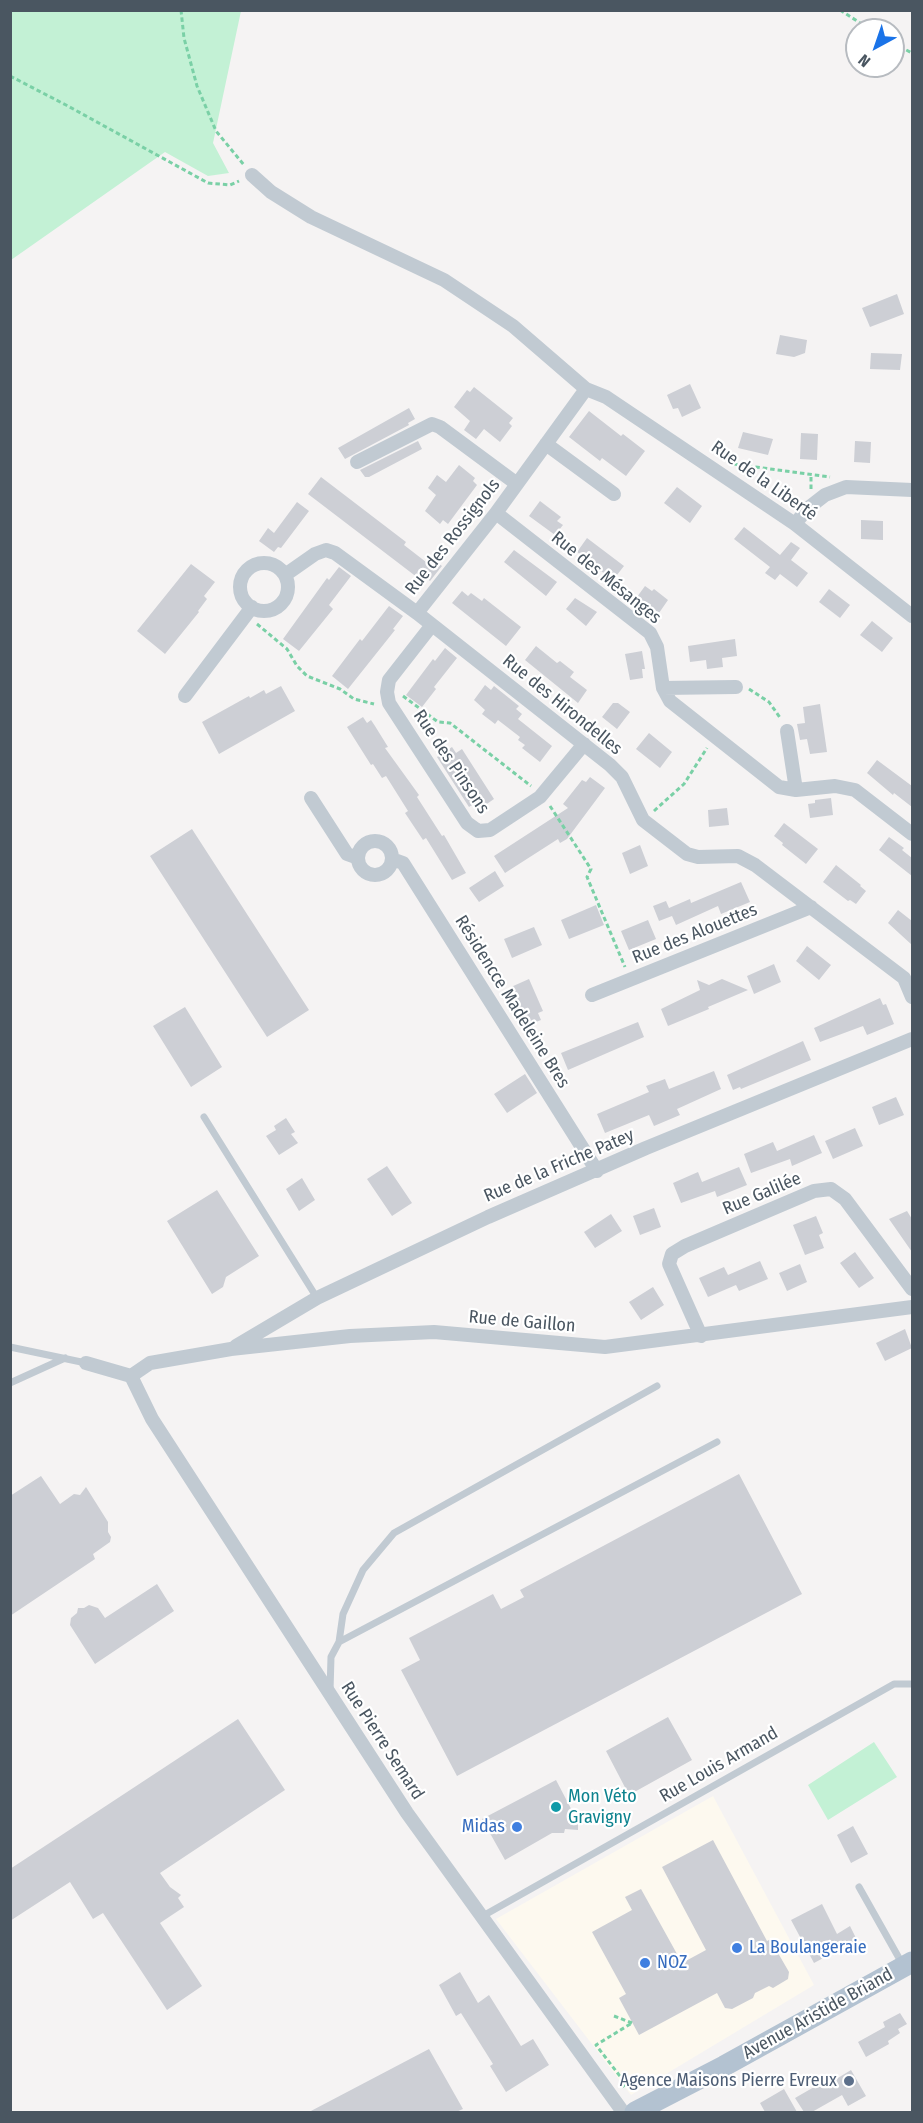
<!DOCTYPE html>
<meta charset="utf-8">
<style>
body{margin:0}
#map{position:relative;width:923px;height:2123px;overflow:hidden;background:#f5f3f3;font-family:"Fira Sans Condensed",sans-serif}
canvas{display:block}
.frame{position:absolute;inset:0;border:12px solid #4a5661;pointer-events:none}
.north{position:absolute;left:845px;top:18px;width:60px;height:60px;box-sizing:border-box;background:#fff;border:2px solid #b7bbc0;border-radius:50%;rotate:220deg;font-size:16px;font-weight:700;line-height:24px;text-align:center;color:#4a5661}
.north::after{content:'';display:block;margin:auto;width:21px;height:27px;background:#1a73e8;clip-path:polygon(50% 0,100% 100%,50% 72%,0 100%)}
</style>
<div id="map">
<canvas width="923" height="2123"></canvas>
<div class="frame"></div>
<div class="north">N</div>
</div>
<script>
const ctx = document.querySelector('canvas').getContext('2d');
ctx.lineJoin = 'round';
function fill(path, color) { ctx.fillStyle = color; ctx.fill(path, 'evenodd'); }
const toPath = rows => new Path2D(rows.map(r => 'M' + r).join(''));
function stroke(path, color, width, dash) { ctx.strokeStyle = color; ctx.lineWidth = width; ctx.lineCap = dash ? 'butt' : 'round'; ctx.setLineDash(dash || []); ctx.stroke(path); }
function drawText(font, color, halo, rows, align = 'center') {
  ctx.font = font + ' "Fira Sans Condensed",sans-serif'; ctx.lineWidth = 4.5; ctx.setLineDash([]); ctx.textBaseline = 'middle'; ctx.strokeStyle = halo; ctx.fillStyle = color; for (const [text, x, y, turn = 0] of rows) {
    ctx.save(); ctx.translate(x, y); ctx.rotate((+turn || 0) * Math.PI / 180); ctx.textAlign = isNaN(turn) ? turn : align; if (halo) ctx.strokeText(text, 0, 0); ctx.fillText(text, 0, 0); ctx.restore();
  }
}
fill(toPath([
 [713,1796,814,1985,631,2095,496,1919]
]), '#fdf9ef');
fill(toPath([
 [11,10,241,11,213,143,229,173,208,176,165,152,11,260],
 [874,1742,897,1777,828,1820,808,1785]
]), '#c3f1d5');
fill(toPath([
 [897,294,904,314,870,327,862,308],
 [780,335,807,340,805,353,794,357,776,354],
 [871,353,902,354,900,370,870,369],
 [690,384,701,408,682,417,678,408,673,409,667,395],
 [474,387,513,418,509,423,512,426,500,442,484,429,476,439,464,430,470,421,454,407,467,390,470,392],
 [409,408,415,419,408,423,409,425,345,459,338,448],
 [589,411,621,436,623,434,645,451,626,476,602,458,600,461,569,437],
 [743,432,773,439,768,455,738,448],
 [801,433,818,434,817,460,800,459],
 [418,441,422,449,369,477,365,477,360,470],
 [855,441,871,442,870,463,854,462],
 [459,465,475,478,473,481,477,485,448,524,443,520,440,524,425,511,436,495,428,488,437,475,446,482],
 [321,477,406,542,404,545,426,562,430,557,442,566,430,581,425,577,422,581,308,494],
 [677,487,702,506,690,523,664,503],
 [540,501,561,517,557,521,563,525,555,535,529,516],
 [297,502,309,511,281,548,278,547,274,552,259,541,268,528,274,533],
 [861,520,883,521,883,540,861,539],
 [744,527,780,555,791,542,800,548,791,560,808,573,797,587,780,574,775,580,765,573,770,567,734,539],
 [587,538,624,566,613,580,601,571,596,577,584,567,589,561,577,552],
 [514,550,557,582,546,596,504,562],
 [191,564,215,582,204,596,207,599,198,611,199,612,165,654,137,631],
 [339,567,351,576,329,605,333,609,299,651,283,639,327,578,329,580],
 [645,586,652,591,654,589,668,600,659,613,637,597],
 [829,589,850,605,840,618,819,602],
 [462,591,468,596,471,593,482,601,484,598,521,627,506,646,452,603],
 [575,598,597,612,586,626,566,609],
 [389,606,403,616,393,629,395,630,348,689,332,676,360,639,362,641],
 [872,621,893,638,882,652,860,635],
 [735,639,737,656,722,658,723,667,707,669,706,660,690,662,688,646],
 [536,646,557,663,560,661,574,672,570,677,587,690,578,703,525,660],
 [445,648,457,658,434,687,436,689,422,707,406,695,433,659,435,661],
 [642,651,645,669,642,669,643,678,630,680,625,654],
 [485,685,491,690,494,686,519,706,516,709,522,714,518,719,552,746,540,762,522,748,525,745,518,740,520,737,498,720,495,724,482,714,485,710,474,700],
 [281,686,295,711,219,754,202,722,249,696,250,698,264,690,266,694],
 [613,703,618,703,630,712,617,729,602,717],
 [820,704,827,752,810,754,807,739,800,740,797,724,805,723,803,707],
 [363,717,367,723,371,720,375,726,388,747,385,748,419,795,417,797,442,836,444,835,466,873,452,880,426,838,423,840,405,813,408,811,386,776,382,778,373,764,371,765,347,727],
 [649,733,672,752,660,768,636,749],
 [452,747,456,753,462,749,494,799,481,808,477,802,469,807,437,757],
 [877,760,912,786,912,807,894,793,893,795,867,773],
 [590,777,605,788,567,839,560,843,558,839,505,873,494,856,568,808,563,804,582,780,586,782],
 [831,798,833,815,810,818,808,804,815,803,815,800],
 [727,808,729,825,709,827,708,810],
 [784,823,818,849,806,864,782,845,783,843,774,836],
 [192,829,309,1010,267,1037,150,856],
 [889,837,904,848,902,850,912,858,912,876,879,850],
 [640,845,648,866,630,874,622,853],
 [836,865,861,885,860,886,866,891,856,904,850,900,848,901,823,882],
 [495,871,504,886,479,902,469,888],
 [741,882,750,902,721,914,718,906,676,925,672,916,659,921,653,906,666,901,669,908,690,899,691,903],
 [596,905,604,925,569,939,561,920],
 [898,910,912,921,912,945,888,923],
 [648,920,656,939,629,950,621,931],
 [534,927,542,945,512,958,504,939],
 [807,946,831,965,819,980,796,961],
 [774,964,781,982,754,994,747,976],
 [529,979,543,1011,538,1013,541,1020,528,1025,511,987],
 [722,979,748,990,708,1007,709,1009,668,1026,661,1009,700,990,697,980,709,985],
 [880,998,883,1005,886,1004,894,1024,867,1035,863,1026,820,1042,814,1028],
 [185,1007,222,1067,191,1087,153,1026],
 [638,1022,644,1037,568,1070,561,1053],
 [803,1041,811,1060,741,1089,740,1087,733,1090,727,1075],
 [714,1071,721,1089,677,1109,680,1115,654,1126,649,1115,605,1133,597,1114,649,1092,646,1086,665,1079,669,1089],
 [525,1074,537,1093,507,1113,494,1094],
 [896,1097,904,1115,879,1125,872,1107],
 [286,1118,295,1132,291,1134,298,1143,279,1155,266,1136,276,1130,274,1126],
 [855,1128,863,1146,833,1159,825,1141],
 [814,1135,822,1153,792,1166,790,1159,751,1173,744,1154,773,1142,777,1151],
 [387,1166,412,1203,392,1216,367,1179],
 [739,1167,747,1185,717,1197,715,1191,681,1203,673,1183,698,1172,702,1182],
 [302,1178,315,1200,299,1211,286,1189],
 [217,1190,259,1256,226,1277,223,1287,212,1294,167,1221],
 [654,1208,661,1227,640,1235,633,1216],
 [907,1211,912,1219,912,1252,889,1219],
 [611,1214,622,1231,595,1248,584,1232],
 [816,1216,823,1233,819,1235,824,1248,805,1255,793,1225],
 [855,1252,874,1278,859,1288,840,1263],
 [760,1261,768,1279,739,1291,736,1285,708,1297,699,1278,724,1267,728,1275],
 [800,1264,807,1282,787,1291,779,1273],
 [653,1287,664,1305,641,1320,629,1302],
 [905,1329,912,1348,885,1361,876,1343],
 [739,1474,802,1594,457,1776,401,1670,420,1660,409,1638,493,1594,501,1609,524,1597,520,1590],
 [41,1476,60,1504,74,1494,80,1495,86,1487,108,1522,108,1532,111,1537,110,1542,93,1554,95,1559,10,1616,10,1496],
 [157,1584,174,1611,95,1664,70,1625,71,1618,77,1613,78,1608,84,1608,89,1605,98,1608,105,1618],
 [668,1717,692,1760,629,1795,606,1751],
 [238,1719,285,1790,160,1873,170,1887,181,1895,178,1898,184,1907,160,1923,202,1986,167,2010,103,1913,93,1919,70,1882,10,1921,10,1869],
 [556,1780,578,1822,578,1830,565,1829,564,1833,552,1833,505,1860,482,1819],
 [853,1826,868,1854,851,1863,837,1835],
 [713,1840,767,1941,773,1938,781,1952,778,1953,789,1972,788,1979,773,1988,769,1986,755,1993,753,1998,732,2009,725,2008,717,1993,639,2035,619,1998,626,1994,592,1932,632,1910,625,1897,641,1889,682,1963,706,1950,662,1867],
 [822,1904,837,1934,850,1926,857,1940,814,1963,791,1920],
 [460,1972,478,2003,489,1995,521,2046,533,2039,549,2065,506,2092,490,2066,493,2064,461,2013,456,2016,439,1985],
 [900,2013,907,2024,898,2029,900,2033,888,2041,889,2044,866,2057,858,2042,885,2027,883,2022],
 [429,2049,463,2109,456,2112,309,2112],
 [851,2070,866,2096,848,2106,842,2095,812,2112,804,2112,795,2098,821,2083,823,2087],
 [784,2089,797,2112,765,2112,760,2103]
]), '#cdcfd5');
stroke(toPath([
 [181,10,184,38,197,86,216,131,244,165],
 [840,10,871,30],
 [893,43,912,53],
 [10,76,66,105,208,183,230,185,239,181],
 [733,464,830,477],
 [811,489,811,475],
 [257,624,287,649,297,666,307,676,340,689,354,699,374,704],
 [749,689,769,702,781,719],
 [403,696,438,722,450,723,531,786],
 [550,806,591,869,587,877,625,967],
 [654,811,684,784,707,748],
 [614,2016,632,2023],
 [622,2087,626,2084,596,2045,632,2023]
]), '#7ad0a6', 3, [4.5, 3]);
stroke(toPath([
 [204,1117,317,1298],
 [10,1347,86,1363],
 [10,1383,65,1358],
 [339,1642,343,1614,363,1570,394,1533,657,1386],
 [330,1691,331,1657,339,1642,717,1442],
 [859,1887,899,1958,899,1964],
 [481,1917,894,1684,912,1684]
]), '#c1cad2', 7);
stroke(toPath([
 [252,175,271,192,311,217,444,280,513,326,586,389,606,397,795,524,912,616],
 [546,444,614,494],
 [357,462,432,424,440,427,517,484],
 [496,513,650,633,657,647,663,688,670,701,779,787,796,790],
 [795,524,807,509,825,495,846,487,912,490],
 '240 587a24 24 0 1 1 48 0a24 24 0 1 1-48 0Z',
 [285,575,315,554,326,550,335,553,417,613,610,765,622,777,643,820,687,854,698,857,738,856,755,865,904,978,912,997],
 [417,613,496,513,586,389],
 [432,625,389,680,387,692,389,703,467,823,478,831,490,830,540,797,584,744],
 [663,688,736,687],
 [185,696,252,607],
 [787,731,796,790,835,786,855,790,912,834],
 [311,798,347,854,358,858],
 '358 858a17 17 0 1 1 34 0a17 17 0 1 1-34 0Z',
 [392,859,403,863,597,1171],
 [592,995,811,907],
 [701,1336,669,1264,672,1254,685,1246,814,1191,831,1189,845,1199,912,1289],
 [236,1346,317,1298,488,1217,646,1148,912,1039],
 [86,1363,131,1376],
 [131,1376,152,1419,407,1813,623,2112],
 [131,1376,150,1363,231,1349,350,1336,434,1332,605,1347,912,1307]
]), '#c1cad2', 14);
stroke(toPath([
 [635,2112,724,2066,912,1962]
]), '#b3c2d1', 21);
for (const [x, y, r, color] of [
 [556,1807,6,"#0f9aa8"],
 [517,1827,6,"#3f7fe0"],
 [737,1948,6,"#3f7fe0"],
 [645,1963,6,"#3f7fe0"],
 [849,2081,6,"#5c6f8a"]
]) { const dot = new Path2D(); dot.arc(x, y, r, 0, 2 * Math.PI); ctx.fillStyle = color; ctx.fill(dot); stroke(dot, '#fff', 2); }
drawText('18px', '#4a5661', '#fff', [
 ["Rue de la Liberté",764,481,35],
 ["Rue des Rossignols",453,537,-52],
 ["Rue des Mésanges",606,578,39],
 ["Rue des Hirondelles",562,705,39],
 ["Rue des Pinsons",451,762,56],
 ["Rue des Alouettes",695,934,-22],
 ["Résidencce Madeleine Bres",512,1002,58],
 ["Rue de la Friche Patey",559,1166,-23],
 ["Rue Galilée",762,1194,-23],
 ["Rue de Gaillon",522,1322,5],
 ["Rue Pierre Semard",382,1741,57],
 ["Rue Louis Armand",719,1765,-30],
 ["Avenue Aristide Briand",818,2014,-29]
]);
drawText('18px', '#0d838f', '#fff', [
 ["Mon Véto",568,1797],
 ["Gravigny",568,1818]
], 'left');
drawText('18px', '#366cbe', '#fff', [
 ["Midas",505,1827,"right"],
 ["La Boulangeraie",749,1948],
 ["NOZ",657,1963]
], 'left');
drawText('18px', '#4e5e75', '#fff', [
 ["Agence Maisons Pierre Evreux",837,2081]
], 'right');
</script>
